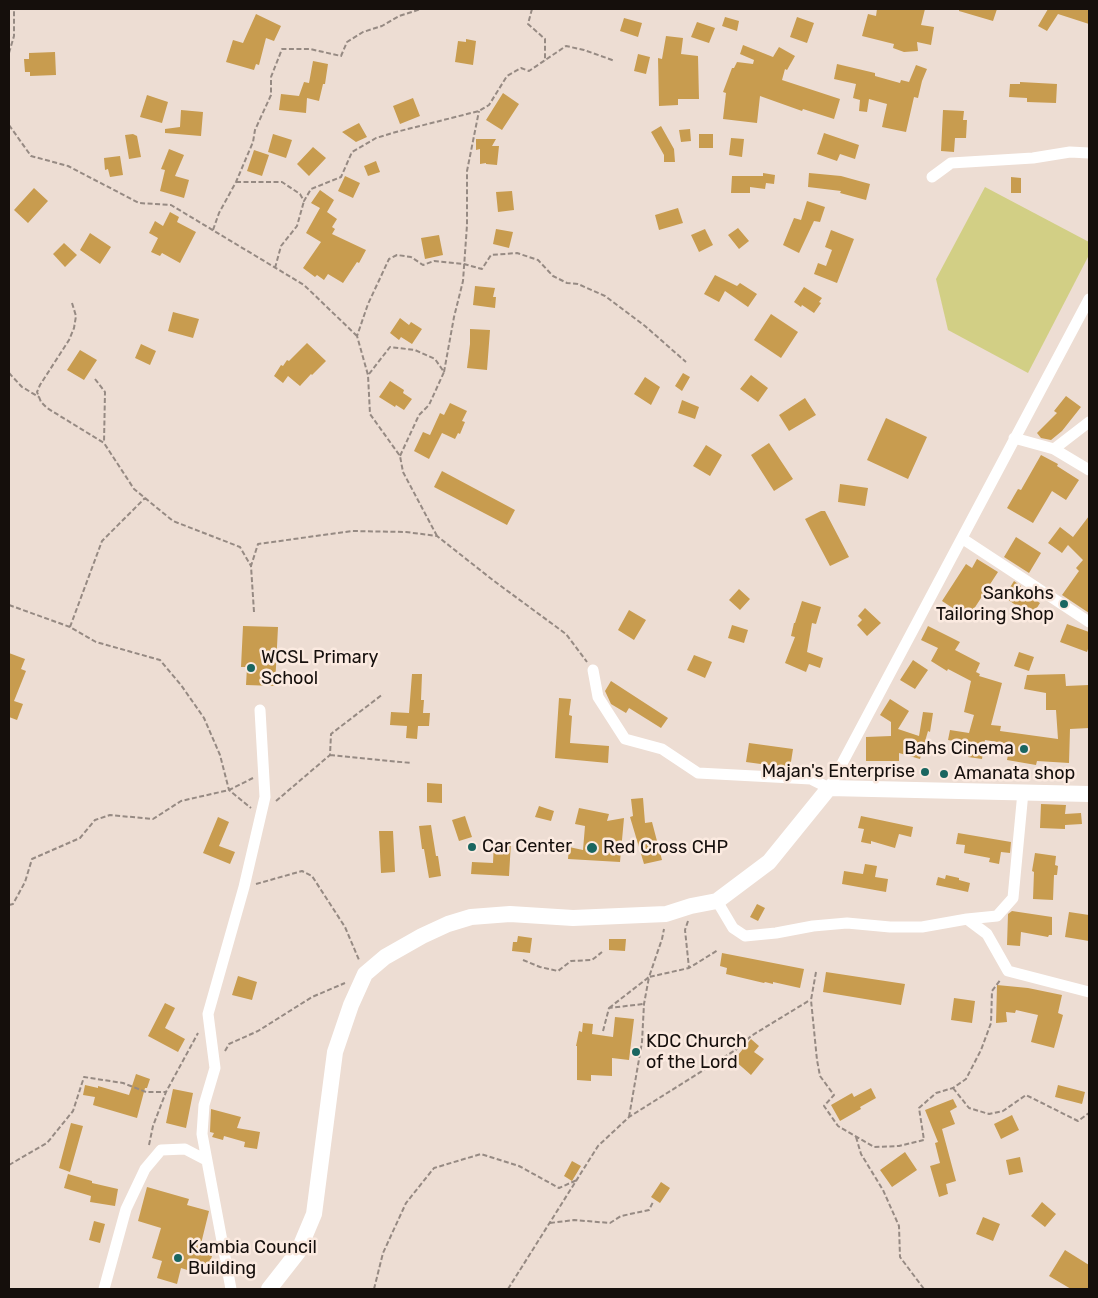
<!DOCTYPE html>
<style>
body{margin:0}
#map{position:relative;width:1098px;height:1298px;overflow:hidden;background:#edddd3;font-family:Rubik,sans-serif}
canvas{display:block}
.frame{position:absolute;inset:0;border:10px solid #150f0c;pointer-events:none}
</style>
<div id="map">
<canvas width="1098" height="1298"></canvas>
<div class="frame"></div>
</div>
<script>
const ctx = document.querySelector('canvas').getContext('2d');
ctx.lineJoin = 'round';
function fill(path, color) { ctx.fillStyle = color; ctx.fill(path, 'evenodd'); }
const toPath = rows => new Path2D(rows.map(r => 'M' + r).join(''));
function stroke(path, color, width, dash) { ctx.strokeStyle = color; ctx.lineWidth = width; ctx.lineCap = dash ? 'butt' : 'round'; ctx.setLineDash(dash || []); ctx.stroke(path); }
function drawText(font, color, halo, rows, align = 'center') {
  ctx.font = font + ' Rubik,sans-serif'; ctx.lineWidth = 5; ctx.setLineDash([]); ctx.textBaseline = 'middle'; ctx.strokeStyle = halo; ctx.fillStyle = color; for (const [text, x, y, turn = 0] of rows) {
    ctx.save(); ctx.translate(x, y); ctx.rotate((+turn || 0) * Math.PI / 180); ctx.textAlign = isNaN(turn) ? turn : align; if (halo) ctx.strokeText(text, 0, 0); ctx.fillText(text, 0, 0); ctx.restore();
  }
}
fill(toPath([
 [985,187,1089,242,1089,255,1028,373,948,330,936,279]
]), '#d2cf85');
fill(toPath([
 [877,9,925,9,921,25,934,27,931,45,917,42,918,51,904,52,893,48,894,44,862,36,868,14,876,16],
 [959,9,997,9,993,21,959,11],
 [1048,9,1089,9,1089,24,1058,14,1047,31,1038,26],
 [256,14,281,26,274,41,266,38,259,65,256,64,254,70,226,62,233,40,243,43],
 [725,17,739,21,737,31,722,26],
 [797,17,814,23,807,43,790,37],
 [624,18,642,23,638,37,620,31],
 [697,22,715,28,709,43,691,37],
 [666,36,683,38,681,54,698,56,699,99,678,99,678,105,659,106,658,58,662,59],
 [466,39,476,41,473,65,455,62,458,41,466,42],
 [743,45,773,57,779,47,795,56,787,70,785,69,782,80,840,99,834,119,803,109,802,111,760,96,757,123,723,119,726,93,723,92,732,68,734,68,737,62,753,64,754,60,740,54],
 [55,52,56,75,30,76,30,72,25,72,24,59,29,59,29,53],
 [638,54,650,57,646,74,634,71],
 [313,61,328,64,325,84,323,84,319,101,307,98,306,113,279,110,281,94,299,96,304,82,309,83],
 [837,64,875,73,875,76,900,83,901,80,909,82,916,65,927,69,922,81,918,98,914,97,906,132,882,127,887,104,869,99,867,112,859,111,860,100,853,98,856,84,834,79],
 [1020,82,1057,84,1056,103,1027,102,1027,98,1009,97,1010,84,1020,84],
 [503,93,519,104,502,130,486,120],
 [147,95,168,102,162,123,140,117],
 [413,98,420,116,400,124,393,106],
 [181,110,203,112,201,136,165,133,165,129,180,127],
 [943,110,964,111,963,120,967,120,966,138,955,138,954,152,941,151],
 [359,123,367,137,356,142,342,132],
 [661,126,674,149,675,162,664,162,664,155,651,132],
 [690,129,691,141,681,142,679,130],
 [824,133,859,145,855,159,840,154,837,161,817,154],
 [133,134,137,136,141,157,129,159,125,135],
 [273,134,292,140,286,158,268,152],
 [699,134,713,134,713,148,699,148],
 [731,138,744,139,742,157,729,155],
 [476,139,496,139,492,146,499,146,497,165,486,164,486,163,480,164,480,149,476,150],
 [313,147,326,158,309,176,297,164],
 [169,149,184,155,175,176,189,180,184,198,160,191,165,170,161,169],
 [254,150,269,155,262,176,247,171],
 [120,156,123,175,110,177,108,169,105,170,104,158],
 [376,161,380,172,368,176,364,166],
 [763,173,775,175,774,184,766,183,765,189,750,187,750,193,731,193,732,176,763,176],
 [809,173,841,176,870,184,866,200,840,193,841,191,808,187],
 [345,176,360,183,353,198,338,191],
 [1011,177,1021,178,1021,193,1011,193],
 [34,188,48,201,28,223,14,210],
 [320,190,334,200,327,212,337,219,332,227,335,229,332,234,366,250,359,263,357,262,343,283,328,274,324,280,317,275,315,277,303,268,321,242,306,233,320,208,311,203],
 [512,191,514,210,498,212,496,192],
 [807,201,825,207,820,222,814,221,799,253,783,245,794,218,801,220],
 [678,208,683,223,659,230,655,215],
 [170,212,179,217,177,222,196,232,180,263,162,253,160,256,151,252,158,238,149,233,155,221,163,226],
 [738,228,749,241,739,249,728,235],
 [496,229,513,232,509,248,493,244],
 [705,229,713,245,699,252,691,235],
 [831,230,854,239,837,283,814,274,818,263,826,266,832,250,825,247],
 [90,233,111,247,100,264,80,250],
 [439,235,443,255,425,259,421,238],
 [64,243,77,255,65,267,53,254],
 [715,275,737,286,740,283,757,294,748,307,725,291,719,302,704,294],
 [475,286,495,288,493,297,496,297,495,308,473,305],
 [804,287,822,298,819,302,821,303,814,313,802,305,801,307,794,302],
 [173,312,199,319,193,338,168,331],
 [771,314,798,332,781,358,754,340],
 [400,318,409,325,411,322,422,329,412,344,401,337,399,340,390,333],
 [470,329,490,330,487,370,467,368,470,344],
 [307,343,326,361,312,375,311,374,300,386,288,376,283,383,274,376,281,365,283,366,287,360,289,361],
 [141,344,156,351,150,365,135,358],
 [80,350,97,360,84,380,67,370],
 [683,373,690,377,682,391,675,386],
 [751,375,768,388,758,402,740,389],
 [645,377,660,387,651,405,634,394],
 [390,381,404,390,403,393,412,399,404,410,396,405,395,407,379,397],
 [1066,396,1081,407,1062,431,1051,440,1041,438,1037,433,1057,413,1054,411],
 [805,398,816,415,789,431,779,415],
 [682,400,699,407,695,419,678,413],
 [450,403,467,411,462,421,465,422,460,434,458,433,455,439,442,433,429,459,414,451,423,432,430,435,440,413,444,415],
 [886,418,927,437,908,479,867,460],
 [769,443,793,479,774,491,751,455],
 [706,445,722,455,710,476,693,466],
 [1041,455,1058,464,1057,466,1079,480,1066,500,1052,491,1033,523,1007,508,1018,489,1021,490],
 [442,471,515,510,507,525,434,487],
 [840,484,868,488,865,506,838,502],
 [821,511,825,511,849,557,830,566,805,519],
 [1089,516,1089,613,1062,595,1079,571,1076,568,1083,560,1068,545,1062,553,1048,543,1060,527,1073,537],
 [1016,537,1041,553,1029,573,1004,557],
 [977,559,998,572,968,618,942,601,966,564,972,568],
 [1014,581,1021,586,1019,590,1040,603,1029,620,1014,611,1017,606,1004,597],
 [739,589,750,599,740,610,729,600],
 [802,601,821,607,816,624,812,623,807,652,823,658,820,668,809,664,806,672,785,663,795,637,791,636,794,623,795,623],
 [865,608,881,623,867,636,857,625,862,620,858,616],
 [629,610,646,620,634,640,618,630],
 [1067,624,1089,632,1089,646,1087,652,1060,642],
 [732,625,748,630,744,643,728,638],
 [243,626,278,627,275,686,246,685,247,667,241,667],
 [928,626,960,642,955,650,980,663,976,672,980,674,979,676,1002,683,991,725,1001,726,1000,731,1058,739,1056,710,1046,710,1046,693,1024,689,1027,675,1065,674,1066,686,1089,685,1089,728,1070,729,1069,763,1037,761,1036,765,1007,760,1010,744,985,740,982,759,968,757,970,744,948,740,950,730,969,733,974,715,964,712,971,681,948,669,947,671,931,661,938,648,921,640],
 [1019,652,1034,657,1029,671,1014,666],
 [9,653,25,659,21,669,26,671,14,701,23,704,17,720,9,717],
 [694,655,712,662,705,678,687,670],
 [913,660,928,670,915,689,900,680],
 [412,674,422,674,421,700,424,700,423,713,430,713,429,726,418,726,417,739,406,738,407,726,390,725,391,712,409,713],
 [611,681,668,718,661,728,629,708,626,713,611,704,605,691],
 [559,698,571,699,569,715,572,716,570,743,609,746,608,763,555,758],
 [890,699,909,711,898,729,919,736,923,712,933,713,930,732,928,731,920,759,899,753,899,761,866,761,866,737,891,736,891,722,880,715],
 [749,743,793,749,790,768,746,762],
 [427,783,442,784,442,803,427,802],
 [643,798,645,823,652,822,662,860,644,864,630,817,633,816,631,799],
 [1041,804,1066,805,1065,814,1081,813,1082,824,1065,825,1065,829,1040,828],
 [539,806,554,811,551,821,535,817],
 [579,808,609,814,607,821,624,818,620,862,568,859,569,847,583,850,585,826,575,824],
 [465,816,472,837,459,841,452,820],
 [861,816,913,827,911,837,899,834,895,848,871,841,871,844,861,842,864,829,858,828],
 [218,817,229,822,219,846,235,852,230,864,203,853],
 [431,825,436,856,438,856,441,876,429,878,424,849,422,849,419,826],
 [379,831,393,831,395,872,381,873],
 [958,833,1011,842,1010,853,1001,852,999,864,989,862,990,858,964,853,965,845,956,844],
 [494,841,511,842,509,876,471,874,472,862,493,863],
 [1035,853,1056,856,1055,865,1058,866,1057,875,1054,875,1053,900,1033,899,1034,872,1032,871],
 [865,864,877,866,875,877,888,879,886,892,842,884,844,871,863,874],
 [946,875,959,878,959,880,970,883,968,892,936,885,938,877,945,879],
 [757,904,765,908,758,921,750,917],
 [1012,911,1052,917,1052,935,1049,935,1048,937,1021,932,1020,946,1007,945,1008,914],
 [1069,912,1089,915,1089,941,1065,937],
 [518,936,532,938,530,953,512,951,513,942,517,942],
 [609,939,626,939,625,951,609,950],
 [722,953,804,969,800,988,773,982,773,984,765,982,764,983,726,974,727,968,720,966],
 [826,972,905,984,901,1005,823,992],
 [238,976,257,982,252,1000,232,995],
 [997,985,1028,988,1062,995,1058,1013,1063,1015,1054,1048,1031,1042,1038,1015,1016,1010,1015,1013,1006,1012,1007,1022,996,1023],
 [954,998,975,1001,972,1023,951,1020],
 [165,1003,175,1008,165,1028,185,1039,178,1052,148,1036],
 [615,1017,634,1019,629,1060,612,1058,612,1076,591,1075,591,1081,577,1080,577,1046,576,1046,579,1031,582,1032,583,1023,593,1024,592,1034,613,1037],
 [751,1039,759,1046,754,1052,764,1059,751,1075,734,1060],
 [136,1074,150,1079,147,1088,145,1088,137,1118,93,1105,95,1097,83,1095,85,1085,98,1088,98,1086,129,1095],
 [1058,1085,1085,1092,1082,1104,1055,1097],
 [871,1088,876,1098,860,1107,861,1109,840,1121,831,1105,852,1093,854,1097],
 [173,1089,193,1093,186,1128,166,1123],
 [953,1099,957,1107,950,1111,955,1124,942,1129,956,1181,946,1184,948,1194,939,1197,930,1166,940,1163,935,1143,938,1142,925,1110],
 [211,1109,241,1117,237,1128,260,1132,257,1149,244,1147,245,1142,224,1136,223,1140,212,1137,214,1133,210,1132],
 [1012,1115,1019,1130,1001,1139,994,1124],
 [71,1123,83,1126,70,1172,59,1168],
 [905,1152,917,1170,892,1187,880,1170],
 [1020,1157,1023,1172,1009,1175,1006,1160],
 [572,1161,581,1166,572,1181,564,1176],
 [68,1174,92,1181,92,1183,118,1189,115,1206,90,1202,91,1196,64,1188],
 [661,1182,670,1188,660,1203,651,1197],
 [147,1187,189,1199,187,1205,209,1211,199,1252,212,1256,206,1276,181,1268,177,1284,157,1278,162,1261,152,1258,161,1228,138,1221],
 [1042,1202,1056,1214,1045,1227,1031,1216],
 [983,1217,1000,1224,993,1241,976,1234],
 [94,1221,105,1224,100,1243,89,1240],
 [1065,1250,1089,1265,1089,1289,1071,1289,1049,1276]
]), '#c89c4f');
stroke(toPath([
 [532,9,528,24,545,39,545,61],
 [9,53,14,36,14,9],
 [9,125,31,156,68,166,139,203,171,205,304,285,357,336],
 [236,182,282,182,300,194,304,201,311,189,341,177,352,152,376,138,396,132,479,111,489,105,507,76,521,68,529,71,566,46,584,50,615,61],
 [213,230,219,213,236,182,253,142,255,130,271,95,271,77,282,49,310,49,341,56,347,42,363,32,382,26,399,16,421,9],
 [275,268,281,246,297,226,304,201],
 [72,303,76,316,74,328,69,340,40,385,37,392,41,402,47,408,104,443,134,489,173,521,240,547,251,566],
 [444,372,454,317,463,281,467,225,467,171,479,111],
 [9,373,22,387,39,397],
 [369,374,390,347,415,350,435,359,444,372,429,405,419,415,400,456],
 [95,379,105,392,104,443],
 [437,536,403,472,400,456,370,414,368,375,357,336,368,304,389,259,397,255,411,257,423,265,434,261,464,264,482,269,491,255,517,253,538,260,553,276,567,283,578,284,605,296,645,326,686,362],
 [9,605,70,627,96,642,160,660,181,685,204,718,220,755,229,790,251,808],
 [254,612,251,566,258,544,352,531,406,532,437,536,494,581,566,634,587,662],
 [70,627,102,541,145,498],
 [330,755,411,763],
 [276,801,330,755,331,734,383,694],
 [256,884,302,871,312,876,345,927,359,960],
 [9,905,13,904,25,882,32,859,80,838,95,820,110,815,153,819,181,801,229,790,253,778],
 [688,921,685,930,689,968],
 [523,960,540,967,558,971,571,961,592,960,602,952],
 [816,972,811,1000,817,1060,820,1076,834,1095,824,1106,838,1126,874,1147,899,1146,924,1140,919,1108,936,1093,953,1088,966,1079,981,1050,991,1023,992,991,1001,979],
 [609,1008,649,977,662,939,664,929],
 [603,1031,609,1008,643,1004],
 [225,1051,229,1044,258,1031,312,997,345,983],
 [953,1088,969,1108,989,1114,1003,1111,1026,1095,1078,1121,1089,1113],
 [629,1117,642,1042,644,1004,649,977,689,968,718,950],
 [856,1137,861,1154,883,1190,899,1226,900,1257,924,1289],
 [149,1145,153,1126,166,1092,198,1033],
 [9,1165,47,1143,73,1111,84,1077,123,1083,146,1092,166,1092],
 [550,1223,574,1220,610,1223,621,1216,649,1210,653,1202],
 [374,1289,383,1253,406,1203,434,1168,481,1154,519,1166,559,1188,577,1180],
 [508,1289,598,1146,629,1117,737,1049,751,1036,810,1000]
]), '#968a83', 2, [5, 2.5]);
stroke(toPath([
 [932,177,951,163,1033,158,1070,152,1089,153],
 [1014,438,1054,449,1089,470],
 [1054,449,1089,422],
 [963,539,1089,622],
 [593,670,598,697,625,739,662,749,698,773,811,779,829,788,1089,299],
 [717,901,733,928,745,936,776,933,813,926,847,923,890,927,922,927,967,919,987,934,1008,971,1089,992],
 [967,919,997,916,1013,898,1023,792],
 [104,1289,126,1209,145,1169,161,1150,185,1149,206,1160],
 [231,1289,202,1134,204,1105,215,1068,208,1014,244,887,265,797,260,710]
]), '#fff', 11);
stroke(toPath([
 [269,1289,298,1252,314,1214,335,1052,351,1005,365,974,385,957,422,936,448,924,471,917,510,914,573,918,666,914,691,906,717,901,769,862,829,788,1089,794]
]), '#fff', 16);
for (const [x, y, r, color] of [
 [1064,604,5,"#1a6660"],
 [251,668,5,"#1a6660"],
 [1024,749,5,"#1a6660"],
 [925,772,5,"#1a6660"],
 [944,774,5,"#1a6660"],
 [472,847,5,"#1a6660"],
 [592,848,6,"#1a6660"],
 [636,1052,5,"#1a6660"],
 [178,1258,5,"#1a6660"]
]) { const dot = new Path2D(); dot.arc(x, y, r, 0, 2 * Math.PI); ctx.fillStyle = color; ctx.fill(dot); stroke(dot, '#fbeae0', 2); }
drawText('18px', '#150f0c', '#fbeae0', [
 ["Sankohs",1054,594,"right"],
 ["Tailoring Shop",1054,615,"right"],
 ["WCSL Primary",261,658],
 ["School",261,679],
 ["Bahs Cinema",1014,749,"right"],
 ["Majan's Enterprise",915,772,"right"],
 ["Amanata shop",954,774],
 ["Car Center",482,847],
 ["Red Cross CHP",603,848],
 ["KDC Church",646,1042],
 ["of the Lord",646,1063],
 ["Kambia Council",188,1248],
 ["Building",188,1269]
], 'left');
</script>
